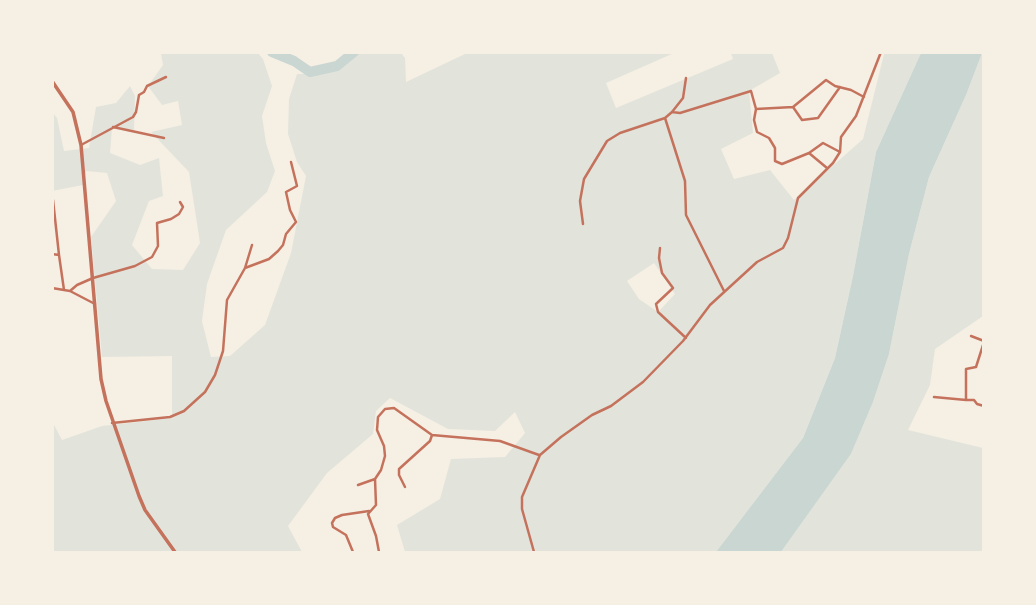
<!DOCTYPE html>
<style>
body{margin:0}
#map{position:relative;width:1036px;height:605px;overflow:hidden;background:#f6efe4;font-family:"Varela Round",sans-serif}
canvas{display:block}
.frame{position:absolute;inset:0;border:54px solid #f6efe4;pointer-events:none}
</style>
<div id="map">
<canvas width="1036" height="605"></canvas>
<div class="frame"></div>
</div>
<script>
const ctx = document.querySelector('canvas').getContext('2d');
ctx.lineJoin = 'round';
function fill(path, color) { ctx.fillStyle = color; ctx.fill(path, 'evenodd'); }
const toPath = rows => new Path2D(rows.map(r => 'M' + r).join(''));
function stroke(path, color, width, dash) { ctx.strokeStyle = color; ctx.lineWidth = width; ctx.lineCap = dash ? 'butt' : 'round'; ctx.setLineDash(dash || []); ctx.stroke(path); }
fill(toPath([
 [161,53,258,53,263,59,272,86,262,116,266,143,275,171,267,192,226,230,207,284,202,321,211,357,230,356,265,325,291,253,306,176,297,162,288,134,289,99,297,74,316,74,350,53,401,53,405,58,406,82,467,53,674,53,606,83,616,108,733,59,731,53,772,53,780,73,749,91,753,133,721,149,734,179,770,170,794,200,863,139,884,54,886,53,921,53,876,152,853,276,835,358,803,438,716,552,405,552,397,525,440,499,451,459,505,457,525,433,515,412,495,431,448,429,390,398,376,411,373,434,327,473,288,526,302,552,53,552,52,421,62,440,102,426,172,418,172,356,102,357,91,237,116,201,107,173,86,171,83,185,52,191,53,113,57,118,64,151,89,148,96,107,116,103,130,86,135,96,134,130,112,128,110,153,140,165,159,158,163,196,149,201,132,245,152,269,183,270,200,243,189,172,151,132,182,125,178,101,162,105,148,86,163,65],
 [654,263,675,294,658,312,639,299,627,281],
 [982,53,983,316,935,349,930,385,908,430,983,448,983,552,781,552,851,454,873,402,889,354,909,254,929,177,966,95]
]), '#e2e4dc');
fill(toPath([
 [921,53,982,53,966,95,929,177,909,254,889,354,873,402,851,454,781,552,716,552,803,438,835,358,853,276,876,152]
]), '#c9d6d2');
stroke(toPath([
 [272,52,294,61,310,72,337,66,354,52]
]), '#c9d6d2', 10);
stroke(toPath([
 [793,107,802,120,818,118,840,87],
 [756,109,754,120,757,132,769,138,775,148,775,161,782,164,809,153,827,168],
 [672,112,680,113,751,91,756,109,793,107,826,80,835,86,851,90,864,97],
 [665,118,685,181,686,215,724,291],
 [113,127,164,138],
 [81,145,133,117,136,112,139,95,144,92,147,86,166,77],
 [809,153,823,143,840,152],
 [53,200,59,255],
 [583,224,580,201,584,179,607,141,620,133,665,118,672,112,683,98,686,78],
 [660,248,659,258,662,273,673,288,656,304,658,312,686,338],
 [52,254,59,255,64,290],
 [245,268,269,259,278,251,283,245,286,234,296,222,290,210,286,192,297,186,291,162],
 [52,288,70,291,95,304],
 [70,291,77,285,93,278,135,266,152,257,158,246,157,223,171,219,179,214,183,207,180,202],
 [971,336,984,341],
 [934,397,966,400,966,369,976,367,984,342],
 [966,400,974,400,977,404,984,406],
 [112,423,170,417,184,411,205,392,215,375,223,351,227,300,245,268,252,245],
 [358,485,375,479],
 [405,487,399,475,399,469,430,441,432,435],
 [353,552,346,535,333,527,332,523,335,518,342,515,369,511],
 [379,552,376,536,368,514,376,505,375,479,381,470,385,456,384,446,377,430,378,417,385,409,394,408,432,435,500,441,539,455],
 [534,552,522,509,522,497,540,455,561,437,592,415,611,406,643,382,683,341,710,305,757,262,783,248,788,238,798,198,833,163,840,152,841,137,856,116,881,52]
]), '#c5725c', 2.5);
stroke(toPath([
 [52,81,73,112,81,145,101,379,106,401,139,496,145,510,175,552]
]), '#c5725c', 3.5);
</script>
